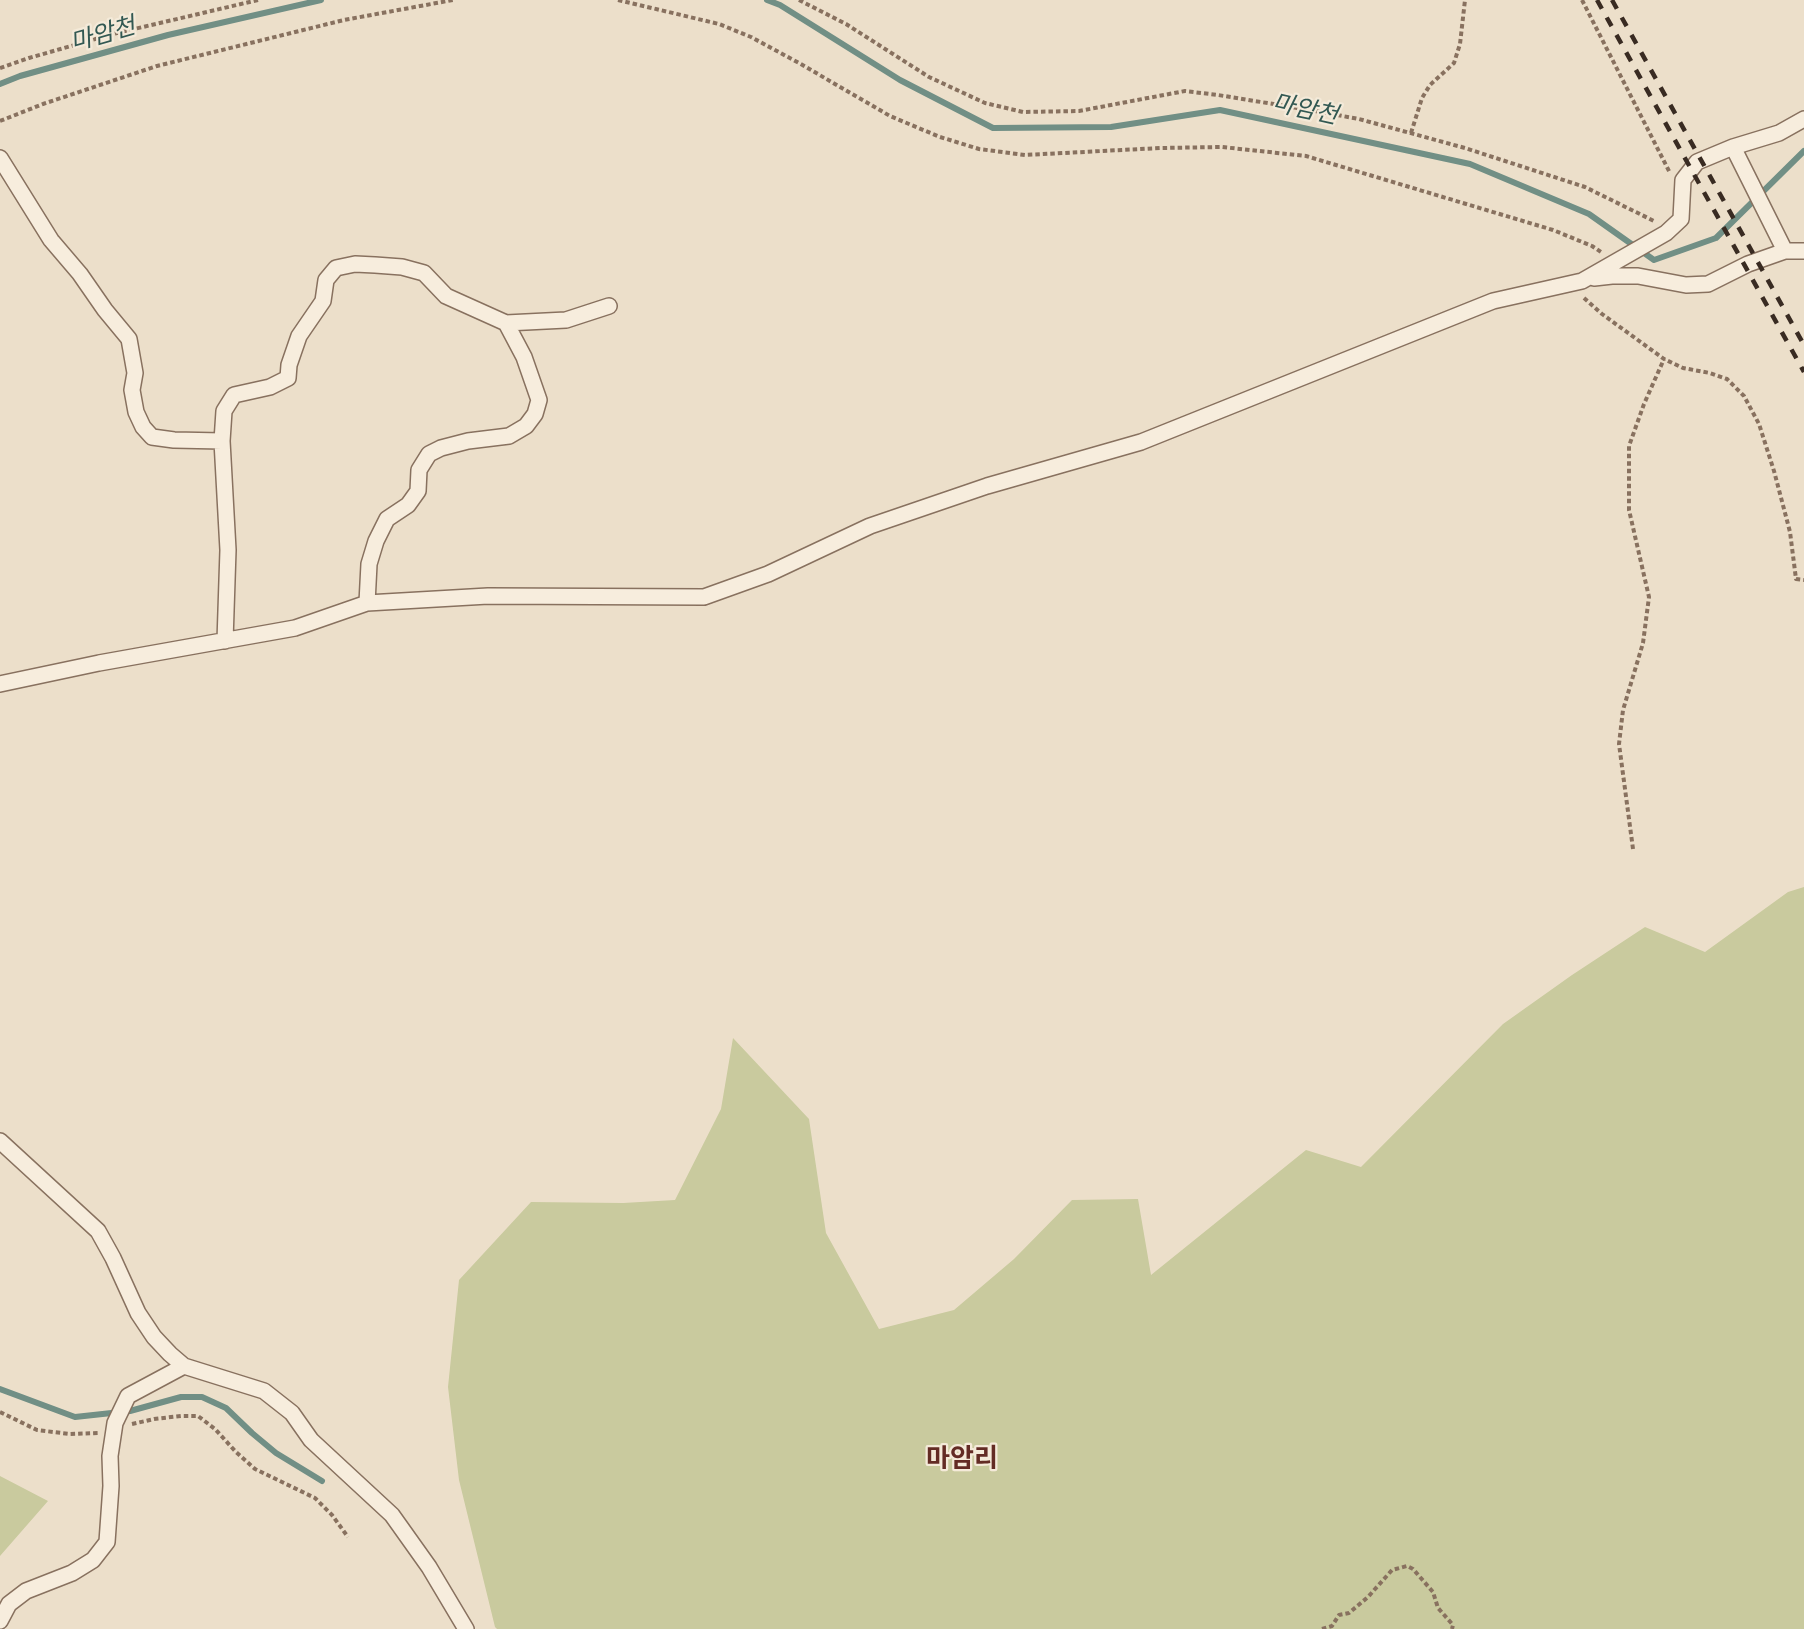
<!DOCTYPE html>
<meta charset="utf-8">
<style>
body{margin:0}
canvas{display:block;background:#ecdfca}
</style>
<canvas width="1804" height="1629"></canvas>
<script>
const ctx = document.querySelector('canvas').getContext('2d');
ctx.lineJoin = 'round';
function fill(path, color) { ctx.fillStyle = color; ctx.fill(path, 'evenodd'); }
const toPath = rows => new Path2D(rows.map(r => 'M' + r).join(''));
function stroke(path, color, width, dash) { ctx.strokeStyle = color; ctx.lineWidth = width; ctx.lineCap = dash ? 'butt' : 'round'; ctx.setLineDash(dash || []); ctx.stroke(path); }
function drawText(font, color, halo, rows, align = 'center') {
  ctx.font = font + ' "Zilla Slab","Noto Sans KR",serif'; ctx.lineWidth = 4.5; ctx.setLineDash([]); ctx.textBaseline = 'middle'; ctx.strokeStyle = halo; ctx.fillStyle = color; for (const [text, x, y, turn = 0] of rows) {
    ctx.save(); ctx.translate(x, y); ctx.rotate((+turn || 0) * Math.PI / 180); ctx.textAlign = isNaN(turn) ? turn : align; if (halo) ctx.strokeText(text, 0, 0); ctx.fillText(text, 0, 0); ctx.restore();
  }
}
fill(toPath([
 [1804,887,1804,1629,497,1629,495,1627,459,1480,448,1387,459,1280,531,1202,623,1203,675,1200,721,1109,733,1038,809,1119,826,1233,879,1329,954,1310,1014,1259,1072,1200,1138,1199,1151,1275,1306,1150,1361,1167,1503,1024,1572,975,1645,927,1705,952,1788,892],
 [0,1476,48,1501,0,1556]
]), '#c9ca9e');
stroke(toPath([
 [767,0,780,5,900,80,993,128,1111,127,1220,110,1470,164,1589,214,1654,260,1716,238,1804,151],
 [0,84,20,76,168,35,321,0],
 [0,1389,75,1417,130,1411,181,1397,202,1397,226,1408,252,1433,276,1453,322,1481]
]), '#718f85', 6);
const minor = toPath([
 [1733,147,1785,251],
 [0,158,51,240,80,274,105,310,129,339,135,373,132,390,136,412,143,427,152,437,174,440,222,441,228,550,225,641],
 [1594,278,1612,276,1638,276,1686,285,1708,284,1748,264,1785,251,1804,251],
 [506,323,566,320,609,306],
 [222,441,224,411,234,395,270,387,288,378,289,365,299,336,323,301,326,280,336,268,355,264,375,265,402,267,424,273,446,296,506,323,524,357,539,400,535,414,526,426,509,436,468,441,441,448,429,454,419,470,418,491,408,505,387,519,376,541,369,564,367,603],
 [0,684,99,663,295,628,367,603,488,596,704,597,768,574,870,526,987,486,1141,442,1493,301,1582,281,1666,233,1681,219,1683,180,1697,162,1733,147,1779,133,1804,119],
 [0,1141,98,1231,113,1258,138,1313,154,1337,170,1354,184,1366,264,1391,292,1413,311,1440,392,1515,429,1567,466,1629],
 [0,1621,9,1604,26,1591,72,1573,93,1560,107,1542,111,1486,110,1456,115,1423,128,1396,184,1366]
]);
stroke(minor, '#88715f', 18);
stroke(toPath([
 [618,0,719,24,751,37,799,63,890,116,940,137,979,149,1025,155,1160,148,1222,147,1306,156,1553,230,1592,246,1601,252],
 [799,0,846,24,929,77,985,103,1023,112,1079,111,1185,91,1218,95,1304,109,1359,119,1465,148,1585,187,1654,221],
 [1582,0,1670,173],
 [0,68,29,58,113,34,258,0],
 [0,121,43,104,157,66,344,20,453,0],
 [1411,133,1422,98,1430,85,1454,63,1460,44,1465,0],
 [1584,298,1602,314,1664,359,1683,368,1710,373,1727,379,1744,396,1759,424,1774,471,1790,532,1796,579,1804,580],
 [1633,849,1619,744,1623,710,1643,643,1649,597,1629,510,1629,446,1644,404,1664,359],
 [0,1412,37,1430,70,1434,99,1433],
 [132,1424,154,1419,181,1416,198,1416,215,1429,236,1452,255,1469,315,1498,332,1515,348,1537],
 [1322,1629,1332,1626,1339,1615,1349,1613,1368,1597,1392,1570,1407,1566,1413,1569,1433,1592,1438,1608,1453,1625,1452,1629]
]), '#88715f', 4, [4.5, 3]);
stroke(minor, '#f7eddd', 15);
stroke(toPath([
 [1597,0,1804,372],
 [1612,0,1804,345]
]), '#392b22', 4.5, [10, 10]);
drawText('italic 24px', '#325852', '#f4ead9', [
 ["마암천",103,35,-16],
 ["마암천",1305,110,12]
]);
drawText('bold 26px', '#632b24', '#f4ead9', [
 ["마암리",962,1460]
]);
</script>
